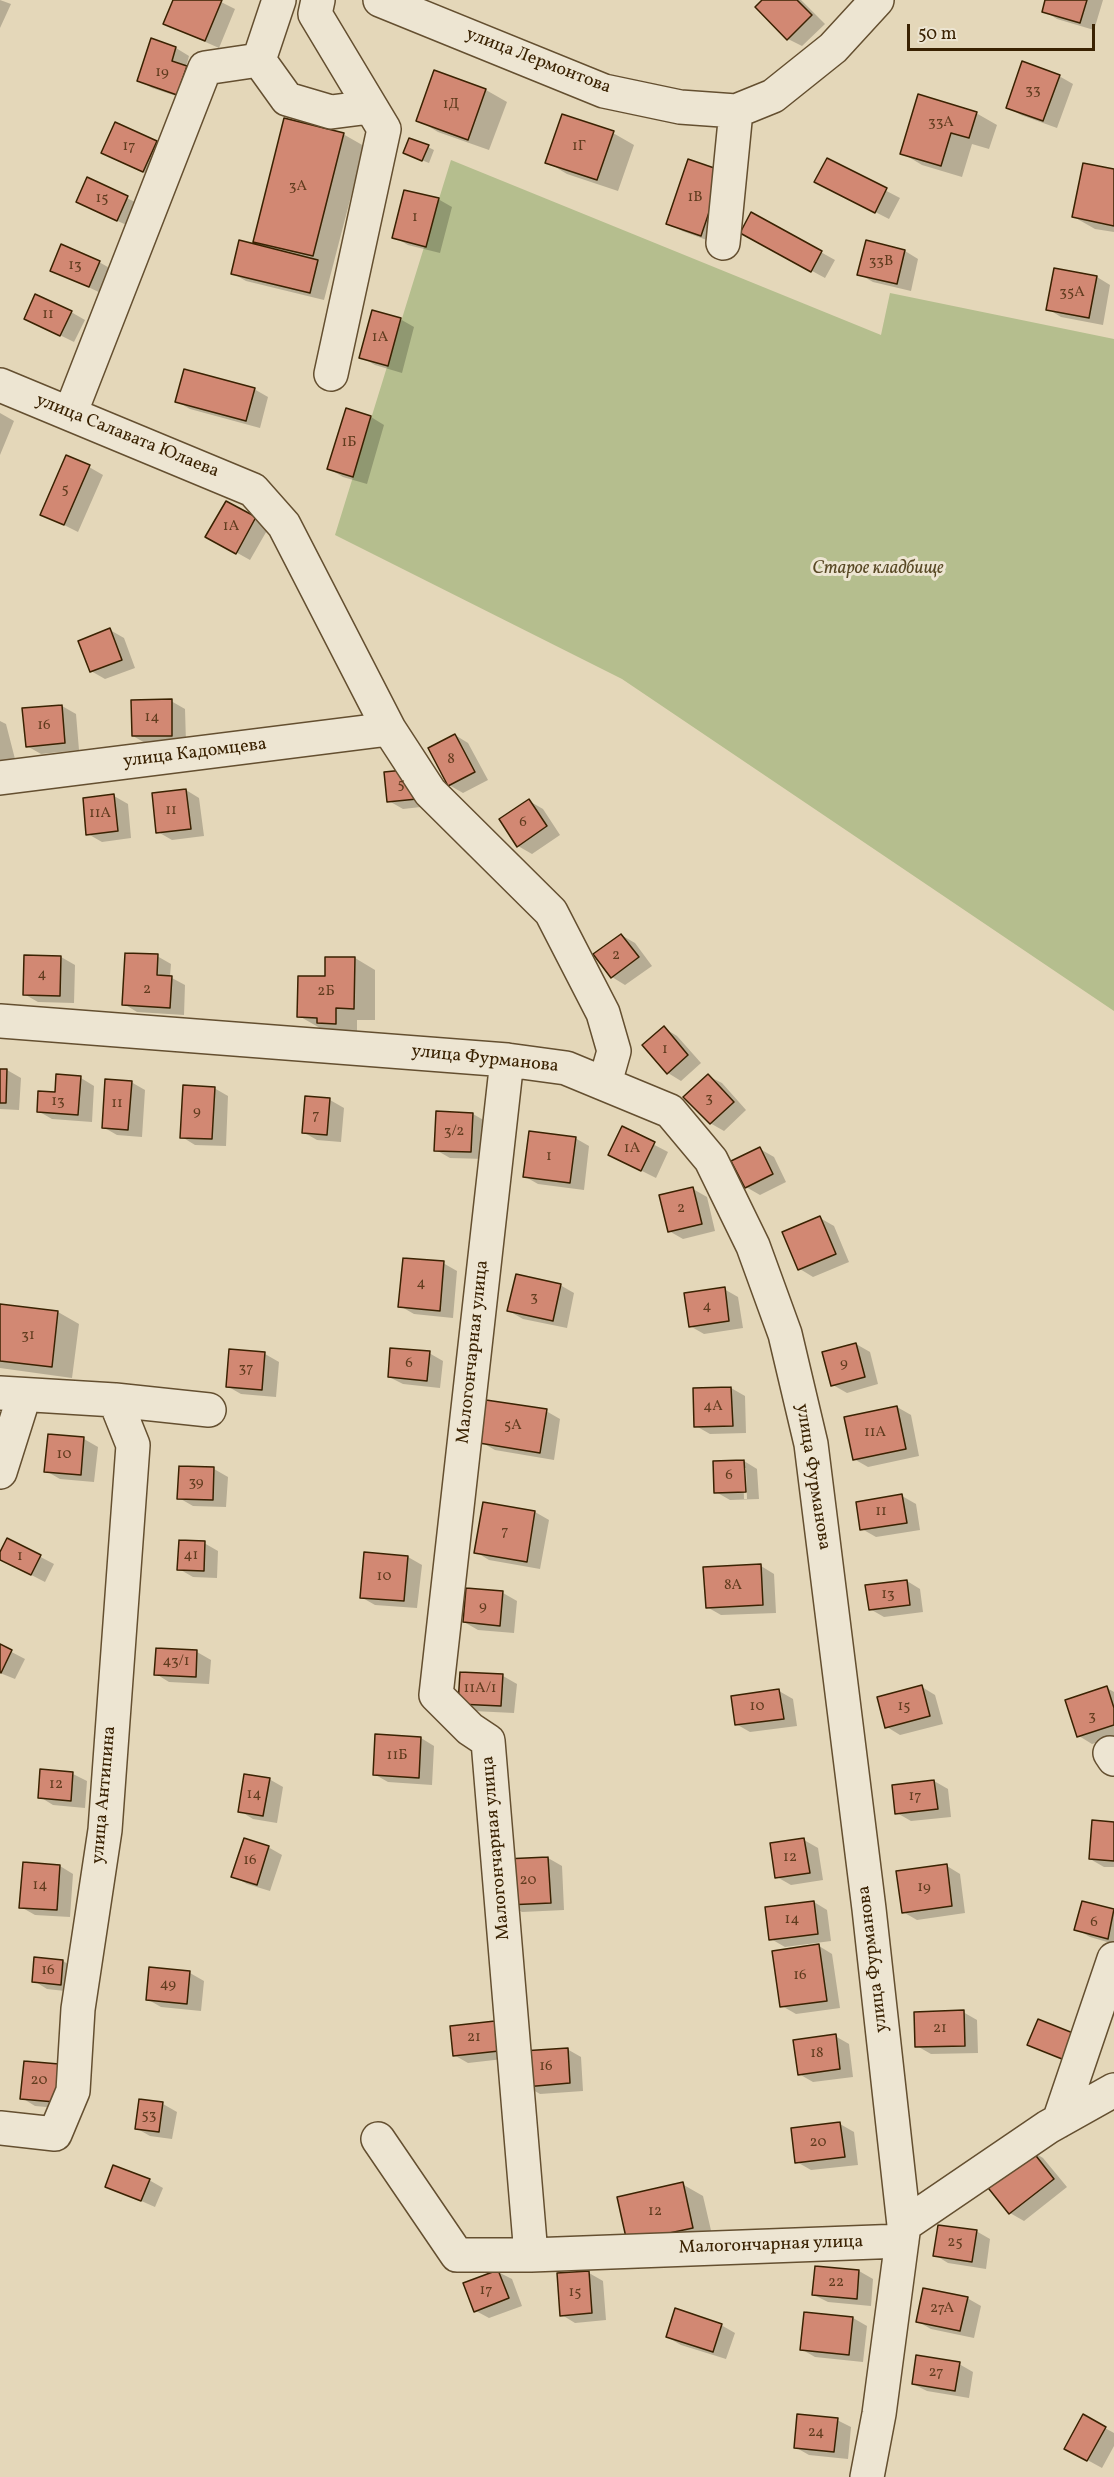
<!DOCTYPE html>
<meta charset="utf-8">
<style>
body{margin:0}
#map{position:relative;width:1114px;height:2477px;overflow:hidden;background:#e4d7b9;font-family:Vollkorn,serif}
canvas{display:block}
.scale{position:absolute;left:907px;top:24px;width:188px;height:27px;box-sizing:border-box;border:3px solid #3a2202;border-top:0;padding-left:8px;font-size:18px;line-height:21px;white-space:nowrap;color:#3a2202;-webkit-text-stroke:4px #ede5d2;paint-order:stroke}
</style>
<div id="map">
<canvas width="1114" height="2477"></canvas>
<div class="scale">50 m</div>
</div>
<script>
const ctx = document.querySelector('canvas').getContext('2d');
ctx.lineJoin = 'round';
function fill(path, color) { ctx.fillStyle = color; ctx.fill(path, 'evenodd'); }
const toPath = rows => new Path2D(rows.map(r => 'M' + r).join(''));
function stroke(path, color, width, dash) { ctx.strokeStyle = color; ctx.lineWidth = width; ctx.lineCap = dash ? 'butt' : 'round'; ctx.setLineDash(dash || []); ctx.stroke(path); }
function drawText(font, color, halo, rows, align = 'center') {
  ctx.font = font + ' Vollkorn,serif'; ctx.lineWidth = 6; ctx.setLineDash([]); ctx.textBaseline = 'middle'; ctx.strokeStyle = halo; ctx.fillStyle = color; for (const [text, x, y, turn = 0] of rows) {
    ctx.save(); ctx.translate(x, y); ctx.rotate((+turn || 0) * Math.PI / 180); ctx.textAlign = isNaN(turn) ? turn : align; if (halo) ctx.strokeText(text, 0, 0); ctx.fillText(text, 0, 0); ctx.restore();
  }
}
fill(toPath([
 [451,160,881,335,890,293,1114,339,1114,1011,622,679,335,535]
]), '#b5be8e');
fill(toPath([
 [0,0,11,4,0,28],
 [175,0,217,0,235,9,219,48,165,24],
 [764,0,801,0,825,24,802,46,788,39],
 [1047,0,1103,0,1094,30,1057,19,1044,11],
 [152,40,176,48,189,56,186,67,200,75,191,101,152,88,138,80],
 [435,72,486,90,507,102,489,150,438,132,418,120],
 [1059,76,1073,84,1057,128,1021,115,1008,108],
 [976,113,997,125,989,149,972,144,962,177,922,165,902,153],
 [116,124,170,150,157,179,103,153],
 [613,133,634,145,618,191,567,174,547,162],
 [343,134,364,146,324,300,246,281,232,273,267,248,254,241],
 [428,147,434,150,429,163,411,156],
 [827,160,900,198,889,219,830,189],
 [1114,170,1114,232,1095,229,1074,217],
 [88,179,141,205,131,227,91,209],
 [736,180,715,243,682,231,668,223],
 [438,199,452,207,440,253,408,245,394,237],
 [752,214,835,260,825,278,755,240],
 [905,251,918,259,911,291,873,282,859,274],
 [99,262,113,270,103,294,52,270],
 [1097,277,1110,285,1103,325,1061,317,1048,309],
 [71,312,85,320,74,342,25,318],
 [400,319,414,327,402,373,375,365,361,357],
 [254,389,268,397,260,428,190,409,176,401],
 [0,413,14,421,0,455],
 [371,417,384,425,367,484,343,477,329,469],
 [89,467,103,475,78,532,42,514],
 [226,503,269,527,250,560,207,536],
 [110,630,124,638,135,668,105,679,91,671],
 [171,701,185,709,186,743,147,744,133,736],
 [62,706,76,714,79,750,41,754,27,746],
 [0,721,6,724,15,759,0,763],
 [455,735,468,743,488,780,463,793,449,785],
 [413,770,430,806,403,809,389,801],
 [186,790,199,798,204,836,172,840,158,832],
 [114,796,128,804,131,838,102,842,88,834],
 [529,801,543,809,560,835,532,854,518,846],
 [621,935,635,943,652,966,625,985,612,977],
 [157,956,171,964,170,977,185,985,184,1015,137,1012,124,1004],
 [61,957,75,965,74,1003,38,1002,24,994],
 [355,958,375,970,375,1020,357,1020,357,1035,339,1035,329,1029,320,1028,299,1016,326,978],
 [664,1028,677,1036,701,1063,681,1081,668,1073],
 [0,1070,7,1070,21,1078,19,1110,0,1109],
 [708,1076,722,1083,746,1110,724,1131,710,1123],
 [81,1078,94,1086,92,1122,52,1119,38,1111,56,1094],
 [131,1082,145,1090,142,1137,117,1135,103,1127],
 [214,1088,228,1096,226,1146,195,1145,182,1137],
 [307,1098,330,1100,344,1108,341,1142,317,1140,303,1132],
 [473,1114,487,1122,485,1159,450,1158,436,1150],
 [622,1128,668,1152,656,1178,610,1155],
 [575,1138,589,1146,584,1190,538,1184,524,1176],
 [760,1149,774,1157,786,1182,760,1195,746,1187],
 [693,1189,707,1197,715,1231,683,1239,669,1231],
 [820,1218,834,1226,849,1262,813,1277,800,1269],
 [443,1263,457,1271,453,1318,414,1314,400,1306],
 [560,1285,574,1293,567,1328,523,1319,509,1311],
 [724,1289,738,1297,743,1328,704,1334,690,1326],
 [0,1305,58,1312,79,1324,72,1378,0,1368],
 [856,1344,870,1352,878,1384,847,1393,833,1385],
 [230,1351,265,1354,279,1362,276,1397,241,1394,227,1386],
 [429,1353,443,1361,440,1388,403,1384,389,1377],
 [731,1388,745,1396,746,1433,710,1434,696,1426],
 [897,1407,911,1415,919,1456,868,1467,854,1459],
 [546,1411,560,1419,554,1460,495,1450,481,1442],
 [84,1439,98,1447,94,1482,60,1479,46,1471],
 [744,1461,757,1469,759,1499,730,1500,716,1492],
 [743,1468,746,1468,747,1499,744,1499],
 [214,1469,228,1477,226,1507,193,1506,179,1498],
 [902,1496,916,1504,920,1530,876,1537,862,1529],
 [484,1504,535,1512,549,1520,540,1569,489,1560,476,1552],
 [8,1540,54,1564,45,1582,0,1559],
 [204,1543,218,1551,217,1578,193,1577,179,1569],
 [408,1557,422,1565,417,1608,375,1605,361,1597],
 [761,1566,774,1574,776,1613,721,1615,707,1607],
 [907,1581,920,1589,923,1612,884,1617,870,1609],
 [467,1589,503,1593,517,1601,514,1633,478,1630,464,1622],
 [0,1646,25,1659,15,1679,0,1673],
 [157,1649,197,1652,211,1660,209,1684,169,1682,156,1674],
 [503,1676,517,1684,514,1713,473,1711,459,1703],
 [922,1687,935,1695,943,1724,900,1735,887,1727],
 [1107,1688,1114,1692,1114,1737,1092,1744,1079,1736],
 [779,1691,793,1699,797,1726,750,1732,736,1724],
 [421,1738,434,1746,432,1785,388,1782,374,1774],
 [42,1771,73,1774,87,1781,85,1808,53,1805,40,1797],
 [269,1779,283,1787,277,1823,253,1819,240,1811],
 [934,1781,948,1789,951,1817,911,1821,897,1813],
 [1114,1824,1114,1867,1104,1867,1090,1859],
 [804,1840,818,1848,823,1880,791,1885,777,1877],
 [268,1847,282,1855,270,1891,247,1884,233,1876],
 [548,1858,562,1866,564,1910,522,1912,508,1904],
 [60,1866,73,1874,70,1917,35,1915,21,1907],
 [947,1866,960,1874,965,1913,917,1920,903,1912],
 [814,1902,827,1910,831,1941,785,1947,771,1939],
 [1083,1903,1114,1911,1114,1944,1090,1937,1076,1929],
 [819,1946,832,1954,840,2008,796,2014,782,2006],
 [63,1961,76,1969,74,1992,47,1989,34,1981],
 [190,1973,204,1981,201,2011,161,2007,147,1999],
 [963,2012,977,2020,978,2053,931,2054,917,2046],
 [451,2027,512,2058,468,2063,454,2055],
 [835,2036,849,2044,853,2077,813,2082,799,2074],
 [567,2049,581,2057,583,2091,540,2094,526,2086],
 [58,2065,69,2109,35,2106,22,2098],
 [140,2100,163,2104,177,2112,172,2139,150,2136,136,2128],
 [840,2124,854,2132,858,2165,811,2170,797,2162],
 [1030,2150,1043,2158,1067,2187,1024,2221,1010,2213,987,2184],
 [149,2180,163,2188,155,2207,107,2186],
 [682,2184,703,2196,713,2239,649,2254],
 [976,2231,990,2239,986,2269,948,2263,935,2255],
 [816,2268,859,2271,873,2279,871,2306,828,2302,814,2295],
 [498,2272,512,2279,522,2306,489,2318,476,2311],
 [589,2273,603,2281,606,2320,575,2323,562,2315],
 [967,2298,981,2306,974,2338,931,2329,917,2321],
 [805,2314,853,2318,867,2326,863,2362,815,2357,801,2349],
 [721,2325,735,2333,726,2359,681,2345,667,2337],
 [959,2364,973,2372,969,2398,927,2391,913,2384],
 [1083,2416,1114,2433,1114,2446,1102,2468,1080,2456],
 [837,2420,851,2427,848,2459,809,2455,795,2447]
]), '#0003');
const building = toPath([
 [173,0,222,0,205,41,163,24,173,0],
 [762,0,797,0,812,15,787,40,755,7,762,0],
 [1045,0,1087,0,1080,23,1042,12,1045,0],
 [151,38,176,47,172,61,187,66,177,95,137,81,151,38],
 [1022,61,1060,75,1043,121,1006,108,1022,61],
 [434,70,486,89,468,140,416,121,434,70],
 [918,94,977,112,969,138,951,133,941,166,900,154,918,94],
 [562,114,614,131,597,180,545,163,562,114],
 [284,118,344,133,313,256,253,242,284,118],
 [115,122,157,141,143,172,101,153,115,122],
 [409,138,429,145,422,161,403,153,409,138],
 [827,158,887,188,875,213,814,182,827,158],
 [688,159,723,171,701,236,666,224,688,159],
 [1083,163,1114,169,1114,226,1072,217,1083,163],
 [87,177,128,196,117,221,76,202,87,177],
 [404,190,439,198,426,247,392,238,404,190],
 [751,212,822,251,811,272,740,233,751,212],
 [239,240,318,260,310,293,231,274,239,240],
 [866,240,905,250,897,284,857,275,866,240],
 [61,244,100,261,89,287,50,271,61,244],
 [1054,268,1097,276,1089,318,1046,310,1054,268],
 [35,294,72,311,60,336,24,319,35,294],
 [372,310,401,318,388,366,359,358,372,310],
 [184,369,255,388,246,421,175,402,184,369],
 [346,408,371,416,353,477,327,469,346,408],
 [66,455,90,465,64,525,40,515,66,455],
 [226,501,256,517,236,554,205,537,226,501],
 [110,628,122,660,90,672,78,641,110,628],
 [172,699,172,736,132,736,131,700,172,699],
 [62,705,65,743,26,747,22,708,62,705],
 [455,734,475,772,448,786,428,748,455,734],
 [414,769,417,799,387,802,384,772,414,769],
 [186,789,191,829,156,833,152,793,186,789],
 [114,794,118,831,86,835,83,798,114,794],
 [529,799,547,826,517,847,499,819,529,799],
 [621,934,639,957,611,978,593,954,621,934],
 [125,953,158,954,157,975,172,976,170,1008,122,1005,125,953],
 [24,955,61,956,60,996,23,995,24,955],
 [325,957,355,957,354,1009,336,1008,336,1024,317,1023,317,1018,297,1017,298,976,325,976,325,957],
 [664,1026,688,1055,667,1074,642,1045,664,1026],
 [0,1069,7,1069,6,1103,0,1103,0,1069],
 [56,1074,81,1076,78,1115,37,1112,38,1091,55,1092,56,1074],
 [708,1074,734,1102,710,1124,683,1097,708,1074],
 [105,1079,132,1081,128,1130,102,1128,105,1079],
 [183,1085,215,1087,212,1139,180,1138,183,1085],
 [305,1096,330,1098,327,1135,302,1133,305,1096],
 [436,1111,473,1113,471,1152,434,1151,436,1111],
 [622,1126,655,1142,641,1171,608,1155,622,1126],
 [529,1131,576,1137,570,1183,523,1177,529,1131],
 [760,1147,773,1174,745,1188,731,1161,760,1147],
 [693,1187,702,1224,668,1232,659,1195,693,1187],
 [820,1216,836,1254,798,1270,782,1232,820,1216],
 [403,1258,444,1261,440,1311,398,1307,403,1258],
 [516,1274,561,1284,553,1321,507,1311,516,1274],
 [725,1287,729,1321,689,1327,684,1293,725,1287],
 [0,1304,58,1311,52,1367,0,1361,0,1304],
 [856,1343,865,1377,831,1386,822,1352,856,1343],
 [390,1348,430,1351,427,1381,388,1377,390,1348],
 [229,1349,265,1352,262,1390,226,1387,229,1349],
 [731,1387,733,1426,694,1427,693,1388,731,1387],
 [486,1400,547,1409,540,1453,479,1443,486,1400],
 [897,1406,906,1449,853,1460,844,1417,897,1406],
 [48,1434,84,1437,81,1475,44,1472,48,1434],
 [744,1460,746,1492,714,1493,713,1461,744,1460],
 [179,1466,214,1467,213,1500,177,1499,179,1466],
 [902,1494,907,1523,860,1530,856,1502,902,1494],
 [483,1502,535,1511,527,1562,474,1553,483,1502],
 [7,1538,41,1555,31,1575,0,1560,0,1552,7,1538],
 [179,1540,205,1541,204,1571,177,1570,179,1540],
 [364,1552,408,1556,404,1601,360,1598,364,1552],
 [761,1564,763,1605,706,1608,703,1567,761,1564],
 [907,1580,910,1605,869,1610,865,1585,907,1580],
 [466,1588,503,1591,500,1626,463,1622,466,1588],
 [0,1644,12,1650,1,1673,0,1672,0,1644],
 [156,1648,197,1650,196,1677,154,1675,156,1648],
 [460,1672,503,1674,501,1706,458,1704,460,1672],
 [922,1685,930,1716,885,1728,877,1697,922,1685],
 [1107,1686,1114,1708,1114,1725,1077,1737,1065,1700,1107,1686],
 [779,1689,784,1719,735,1725,731,1696,779,1689],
 [375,1734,421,1737,419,1778,373,1775,375,1734],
 [40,1769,73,1772,71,1801,38,1798,40,1769],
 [244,1774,270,1778,263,1816,238,1812,244,1774],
 [934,1780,938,1809,895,1814,892,1785,934,1780],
 [1092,1820,1114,1822,1114,1861,1089,1859,1092,1820],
 [244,1838,269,1846,257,1885,231,1877,244,1838],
 [804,1838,810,1873,775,1878,770,1843,804,1838],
 [548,1857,551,1903,507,1905,504,1859,548,1857],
 [23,1862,60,1865,57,1910,19,1908,23,1862],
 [947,1864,952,1906,902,1913,896,1871,947,1864],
 [814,1901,818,1934,769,1940,765,1907,814,1901],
 [1082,1901,1114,1909,1108,1939,1074,1930,1082,1901],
 [819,1944,827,2001,780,2007,772,1951,819,1944],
 [34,1957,63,1960,61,1985,32,1982,34,1957],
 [149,1967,190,1971,187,2004,146,2000,149,1967],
 [964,2010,965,2046,915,2047,914,2012,964,2010],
 [1038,2019,1078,2035,1067,2061,1027,2045,1038,2019],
 [495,2021,499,2051,453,2056,450,2026,495,2021],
 [836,2034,840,2069,798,2075,793,2040,836,2034],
 [568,2048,570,2083,525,2087,522,2051,568,2048],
 [24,2061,59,2064,55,2102,20,2099,24,2061],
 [139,2099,163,2102,159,2132,135,2129,139,2099],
 [840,2122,845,2157,795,2163,791,2128,840,2122],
 [1030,2148,1054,2179,1009,2214,985,2184,1030,2148],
 [113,2165,150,2179,141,2201,105,2187,113,2165],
 [683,2182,693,2228,627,2242,617,2197,683,2182],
 [938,2225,977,2230,972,2262,933,2256,938,2225],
 [815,2266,859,2270,857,2299,812,2295,815,2266],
 [498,2270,509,2298,474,2312,463,2283,498,2270],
 [589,2271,592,2313,560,2316,557,2273,589,2271],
 [923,2288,968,2297,960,2331,916,2322,923,2288],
 [675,2308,722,2324,713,2352,666,2337,675,2308],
 [804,2312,853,2317,849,2355,800,2350,804,2312],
 [916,2355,960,2362,955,2391,912,2384,916,2355],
 [797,2414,838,2418,834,2452,794,2448,797,2414],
 [1083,2414,1106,2427,1087,2461,1064,2449,1083,2414]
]);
fill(building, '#d28873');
stroke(building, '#3a2202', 1.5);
const minor = toPath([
 [318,0,315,14,384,129,331,374],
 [380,0,604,91,680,107,736,111,773,96,833,48,877,0],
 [259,60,287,99,331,112,370,107],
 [723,243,736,111],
 [0,385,253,490,284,525,389,729,430,792,551,912,603,1013,614,1051,605,1083],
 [70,414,205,68,259,60,279,0],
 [0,778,389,729],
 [0,1021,507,1060,566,1068,670,1111,711,1160,753,1246,785,1334,811,1444,869,1909,904,2225,879,2414,867,2477],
 [507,1060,436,1695,470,1729,488,1741,531,2255,902,2241],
 [0,1393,115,1400,209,1410],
 [0,1472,24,1396],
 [1110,1753,1114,1759],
 [1059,2121,1114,1959],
 [0,2128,55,2134,73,2091,78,2009,105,1830,133,1445,115,1400],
 [378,2139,457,2255,531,2255],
 [904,2225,1048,2127,1114,2090]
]);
stroke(minor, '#644f30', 36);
stroke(minor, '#ede5d2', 33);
drawText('15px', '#603c1e', null, [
 ["19",162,73],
 ["33",1033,91],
 ["1Д",451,105],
 ["33А",941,123],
 ["17",129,147],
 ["1Г",579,147],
 ["3А",298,187],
 ["1В",695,198],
 ["15",102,199],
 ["1",415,218],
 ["33В",881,262],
 ["13",75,266],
 ["35А",1072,293],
 ["11",48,315],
 ["1А",380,338],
 ["1Б",349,443],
 ["5",65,490],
 ["1А",231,527],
 ["14",152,718],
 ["16",44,726],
 ["8",451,760],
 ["5",401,785],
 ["11",171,811],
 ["11А",100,814],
 ["6",523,823],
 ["2",616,956],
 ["4",42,975],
 ["2",147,990],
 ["2Б",326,992],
 ["1",665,1050],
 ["3",709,1099],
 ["13",58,1102],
 ["11",117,1104],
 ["9",197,1112],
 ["7",316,1116],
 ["3/2",454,1132],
 ["1А",632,1149],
 ["1",549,1157],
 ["2",681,1209],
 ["4",421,1284],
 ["3",534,1298],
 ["4",707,1307],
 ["31",28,1336],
 ["6",409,1364],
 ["9",844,1364],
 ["37",246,1369],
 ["4А",713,1407],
 ["5А",513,1426],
 ["11А",875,1433],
 ["10",64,1455],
 ["6",729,1476],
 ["39",196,1483],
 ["11",881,1512],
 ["7",505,1532],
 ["41",191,1556],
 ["1",20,1557],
 ["10",384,1577],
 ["8А",733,1586],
 ["13",888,1595],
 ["9",483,1607],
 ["43/1",176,1662],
 ["11А/1",480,1689],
 ["10",757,1707],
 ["15",904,1707],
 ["3",1092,1717],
 ["11Б",397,1756],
 ["12",56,1785],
 ["14",254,1795],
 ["17",915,1797],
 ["12",790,1858],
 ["16",250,1861],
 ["20",528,1881],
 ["14",40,1886],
 ["19",924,1888],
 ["14",792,1920],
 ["6",1094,1923],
 ["16",48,1971],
 ["16",800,1976],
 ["49",168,1985],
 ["21",940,2029],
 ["21",474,2038],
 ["18",817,2054],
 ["16",546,2067],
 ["20",39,2081],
 ["53",149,2116],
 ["20",818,2143],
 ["12",655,2212],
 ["25",955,2243],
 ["22",836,2283],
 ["17",486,2291],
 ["15",575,2293],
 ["27А",942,2309],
 ["27",936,2373],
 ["24",816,2433]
]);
drawText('18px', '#3a2202', '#ede5d2', [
 ["улица Лермонтова",538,62,21],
 ["улица Салавата Юлаева",127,437,22],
 ["улица Кадомцева",195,754,-7],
 ["улица Фурманова",485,1060,6],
 ["Малогончарная улица",474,1352,-84],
 ["улица Фурманова",812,1477,81],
 ["улица Антипина",105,1795,-85],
 ["Малогончарная улица",497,1848,-95],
 ["улица Фурманова",874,1959,-97],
 ["Малогончарная улица",771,2246,-2]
]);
drawText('italic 18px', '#594925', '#ede5d2', [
 ["Старое кладбище",878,570]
]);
</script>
